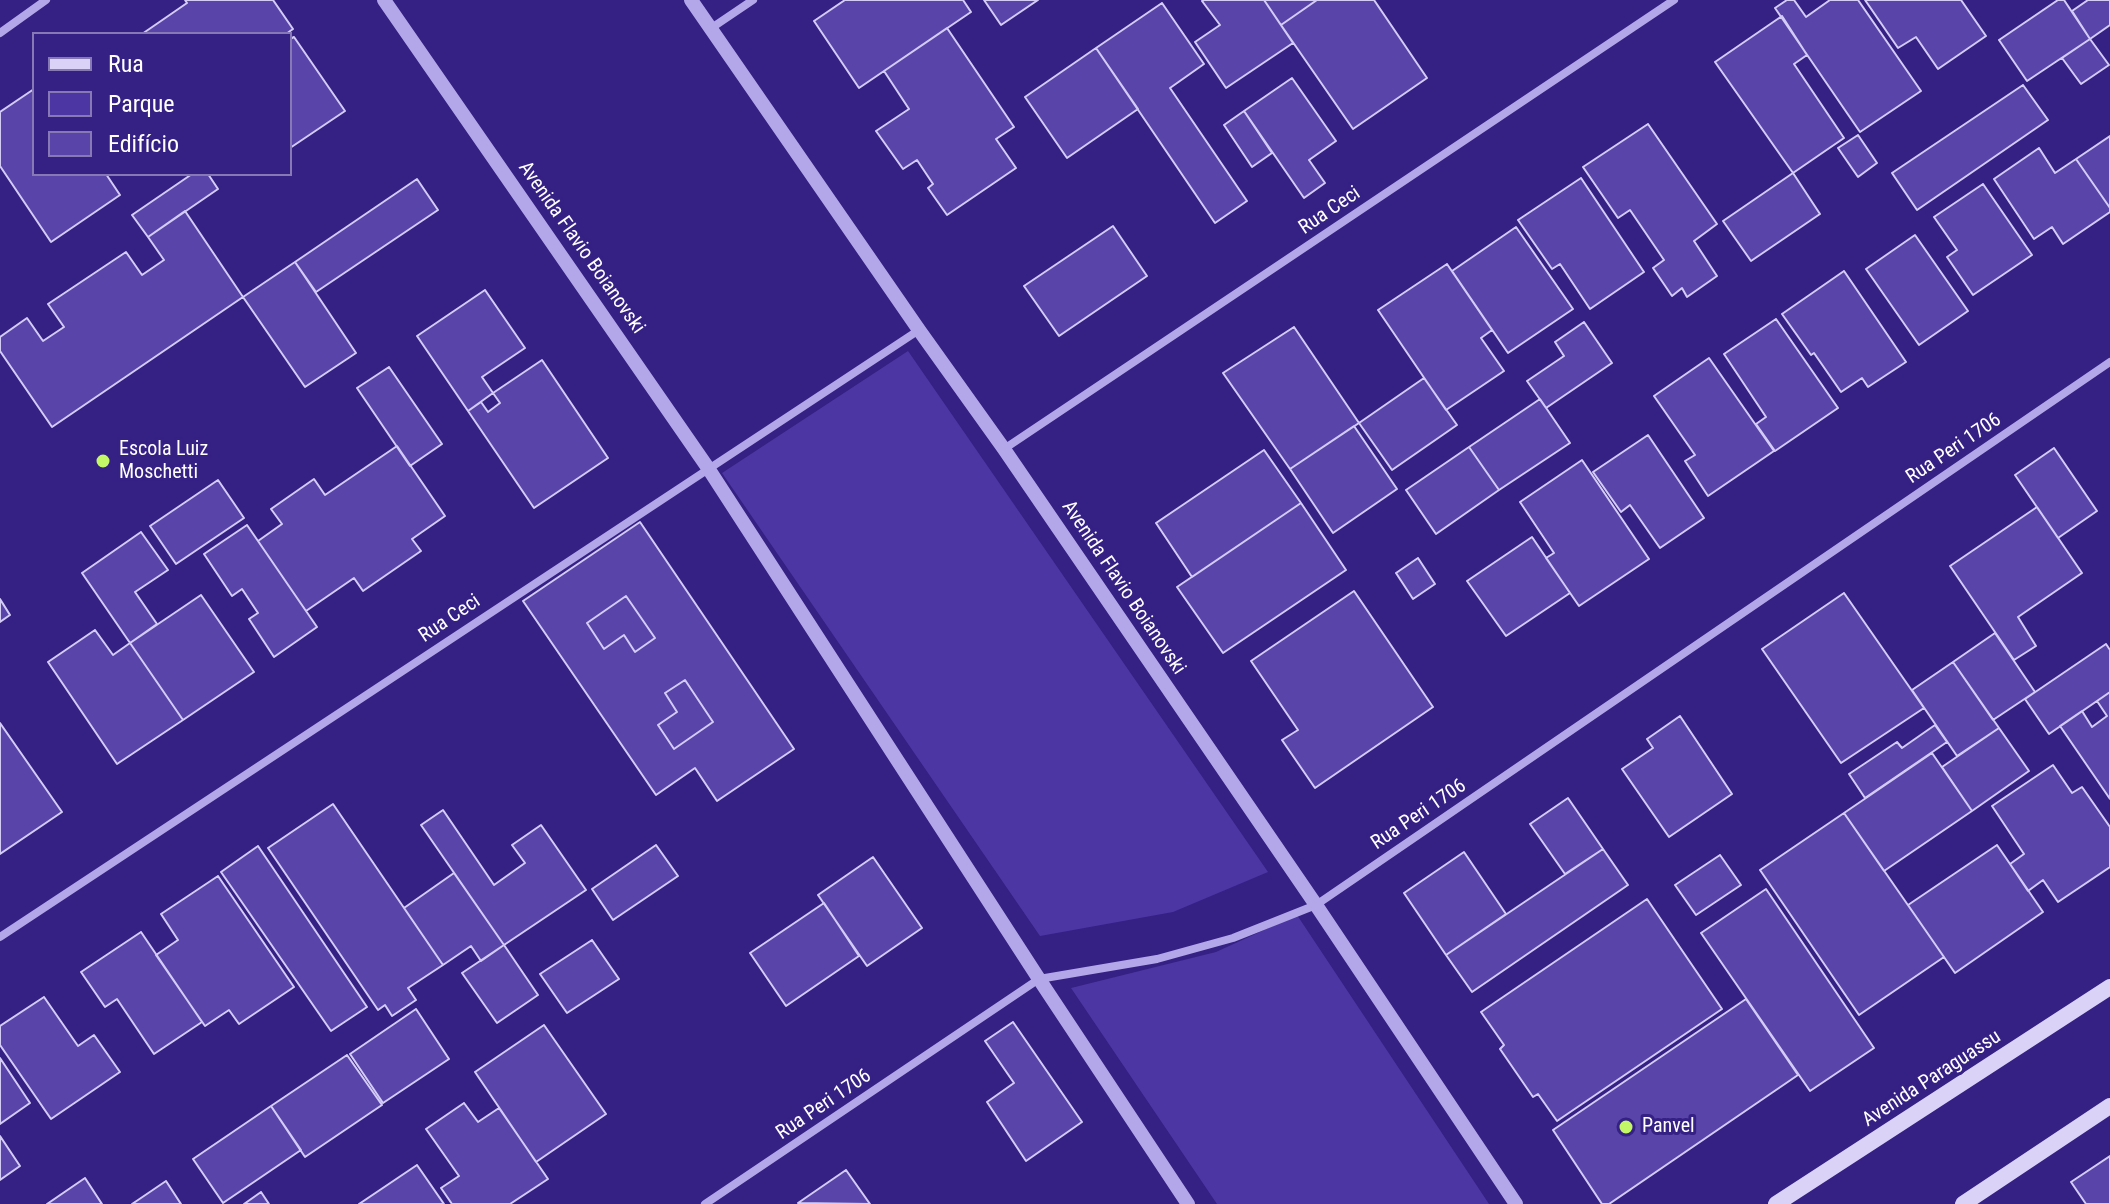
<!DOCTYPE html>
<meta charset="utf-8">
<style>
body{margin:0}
#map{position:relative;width:2110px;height:1204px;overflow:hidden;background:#352084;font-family:"Roboto Condensed",sans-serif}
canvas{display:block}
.legend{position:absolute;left:32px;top:32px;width:260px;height:144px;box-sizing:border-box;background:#352084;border:2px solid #8679b5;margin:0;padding:10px 14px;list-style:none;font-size:24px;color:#fff}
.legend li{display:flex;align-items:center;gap:16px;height:40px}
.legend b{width:40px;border:2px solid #8679b5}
</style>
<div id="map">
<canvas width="2110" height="1204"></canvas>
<ul class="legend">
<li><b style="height:10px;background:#dad2f7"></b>Rua</li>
<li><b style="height:22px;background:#4c36a3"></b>Parque</li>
<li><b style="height:22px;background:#5944aa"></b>Edifício</li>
</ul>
</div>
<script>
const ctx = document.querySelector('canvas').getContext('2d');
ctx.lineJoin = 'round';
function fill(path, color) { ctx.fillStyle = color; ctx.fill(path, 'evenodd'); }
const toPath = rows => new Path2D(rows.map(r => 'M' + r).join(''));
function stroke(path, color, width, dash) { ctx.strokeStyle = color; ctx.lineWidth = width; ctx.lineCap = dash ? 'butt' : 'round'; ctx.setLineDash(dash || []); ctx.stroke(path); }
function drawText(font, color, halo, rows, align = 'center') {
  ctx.font = font + ' "Roboto Condensed",sans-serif'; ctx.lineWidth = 6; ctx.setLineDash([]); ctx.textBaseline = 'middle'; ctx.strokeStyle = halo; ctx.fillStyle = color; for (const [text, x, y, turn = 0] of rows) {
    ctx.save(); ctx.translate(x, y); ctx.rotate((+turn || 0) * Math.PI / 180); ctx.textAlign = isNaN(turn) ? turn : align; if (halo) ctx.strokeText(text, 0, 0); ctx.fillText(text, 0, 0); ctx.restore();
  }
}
fill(toPath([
 [908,351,1268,872,1173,912,1040,936,722,473],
 [1297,915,1489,1204,1217,1204,1071,988,1216,952]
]), '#4c36a3');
const building = toPath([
 [185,0,273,0,293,29,286,34,142,34,187,3,185,0],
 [845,0,963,0,971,12,859,88,814,21,845,0],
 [984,0,1038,0,1001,25,984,0],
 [1204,0,1264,0,1293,43,1226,88,1195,42,1220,25,1202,1,1204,0],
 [1264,0,1317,0,1281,25,1264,0],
 [1317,0,1374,0,1427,78,1353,129,1281,25,1317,0],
 [1787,0,1794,0,1806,17,1830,0,1858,0,1921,91,1860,132,1775,8,1787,0],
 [1865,0,1961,0,1986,36,1938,69,1916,37,1898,48,1865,0],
 [2058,0,2064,0,2090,39,2027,81,1999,40,2058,0],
 [2088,0,2110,0,2110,25,2090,39,2072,11,2088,0],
 [1162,3,1204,64,1170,88,1247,201,1215,223,1096,48,1162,3],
 [1782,16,1807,55,1794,64,1844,138,1793,173,1715,62,1782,16],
 [947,28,1014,127,996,139,1016,168,947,215,928,188,933,184,917,160,903,169,876,131,909,109,884,71,947,28],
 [294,37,345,111,290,148,290,39,294,37],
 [2090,39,2109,65,2081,84,2062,58,2090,39],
 [1096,48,1138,109,1067,158,1025,97,1096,48],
 [1292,78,1336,141,1309,160,1325,183,1304,198,1244,111,1292,78],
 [2023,85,2048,120,1917,210,1892,173,2023,85],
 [34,89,34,174,106,174,120,195,51,242,0,166,0,112,34,89],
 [1244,111,1272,153,1252,167,1224,125,1244,111],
 [1648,124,1717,224,1694,241,1717,276,1687,297,1682,288,1672,296,1653,268,1664,260,1630,210,1618,218,1583,167,1648,124],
 [1858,135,1877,163,1858,177,1838,148,1858,135],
 [2110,136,2110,208,2076,159,2110,136],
 [2039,148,2055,173,2076,159,2110,208,2110,212,2063,244,2052,227,2034,239,1994,179,2039,148],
 [1793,173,1820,214,1751,261,1723,221,1793,173],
 [192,174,208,174,218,189,148,237,132,215,192,174],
 [1581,178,1644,272,1590,309,1560,264,1552,269,1518,220,1581,178],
 [417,179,438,210,316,292,295,262,417,179],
 [1983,184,2032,255,1973,295,1947,257,1957,250,1934,217,1983,184],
 [185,211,243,297,52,427,0,351,0,337,27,318,43,341,64,327,48,304,126,252,142,275,164,260,148,237,185,211],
 [1113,226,1147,276,1059,336,1024,286,1113,226],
 [1516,227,1573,309,1508,353,1452,271,1516,227],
 [1915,235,1968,311,1919,345,1866,269,1915,235],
 [295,262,356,353,305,387,243,297,295,262],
 [1447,264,1492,330,1481,338,1504,371,1446,410,1378,310,1447,264],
 [1844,271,1906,362,1868,387,1862,378,1841,392,1814,353,1811,355,1782,314,1844,271],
 [485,290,525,348,482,377,493,393,468,411,417,336,485,290],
 [1776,319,1838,408,1775,451,1756,424,1766,417,1724,354,1776,319],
 [1584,322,1612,363,1546,408,1527,381,1564,356,1555,342,1584,322],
 [1294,327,1359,423,1290,469,1223,373,1294,327],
 [1709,358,1774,451,1708,496,1685,461,1695,455,1654,396,1709,358],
 [542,360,608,458,534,508,468,411,481,402,488,412,500,403,493,393,542,360],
 [389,367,442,444,410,466,357,388,389,367],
 [1424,378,1457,425,1392,470,1359,423,1424,378],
 [1540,399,1570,443,1499,490,1469,447,1540,399],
 [1354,426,1397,489,1333,533,1290,469,1354,426],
 [1648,435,1704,518,1660,548,1630,505,1621,512,1593,472,1648,435],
 [397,446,445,516,412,539,421,551,363,591,354,578,306,611,258,541,282,524,271,509,314,479,325,495,397,446],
 [1469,447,1499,490,1436,534,1406,490,1469,447],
 [2054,448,2097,511,2058,538,2015,475,2054,448],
 [1264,450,1301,503,1192,577,1156,523,1264,450],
 [1582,460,1649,559,1579,606,1546,558,1554,553,1520,502,1582,460],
 [218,480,244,518,176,564,150,526,218,480],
 [1301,503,1346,570,1223,653,1177,587,1301,503],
 [2037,507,2082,573,2018,617,2036,646,2014,660,1950,566,2037,507],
 [640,522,794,749,717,801,695,768,656,795,523,601,640,522],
 [626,596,655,638,635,652,624,635,604,649,587,623,626,596],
 [685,680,713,722,674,749,658,725,677,712,665,693,685,680],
 [247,525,317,627,274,657,249,619,258,613,242,589,232,596,204,554,247,525],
 [141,532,168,570,135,592,157,624,130,643,82,573,141,532],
 [1532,537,1570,593,1506,636,1467,581,1532,537],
 [1418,558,1435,584,1413,599,1396,573,1418,558],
 [1354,591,1433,707,1315,788,1282,740,1298,730,1251,661,1354,591],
 [1844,593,1924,708,1841,763,1762,649,1844,593],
 [201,595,254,672,183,720,130,643,201,595],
 [626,596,655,638,635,652,624,635,604,649,587,623,626,596],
 [0,599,10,615,0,622,0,599],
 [95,630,113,655,130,643,183,720,117,764,48,662,95,630],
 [1995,633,2035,692,1993,720,1953,662,1995,633],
 [2106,644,2110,650,2110,692,2049,734,2025,699,2106,644],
 [1953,662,1999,728,1957,756,1912,690,1953,662],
 [685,680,713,722,674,749,658,725,677,712,665,693,685,680],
 [2110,692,2110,799,2060,726,2082,711,2092,727,2107,716,2097,701,2110,692],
 [1680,716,1732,794,1669,837,1622,769,1653,748,1647,739,1680,716],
 [0,723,62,812,0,854,0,723],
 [1935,725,1947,742,1865,798,1849,774,1897,742,1902,748,1935,725],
 [1999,728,2029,771,1972,811,1942,767,1999,728],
 [1932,753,1972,811,1884,871,1844,813,1932,753],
 [2053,765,2072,793,2082,787,2110,827,2110,867,2058,902,2043,880,2028,891,2010,864,2024,854,1992,806,2053,765],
 [1568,798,1603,849,1565,874,1530,824,1568,798],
 [333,804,443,965,408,988,416,1000,392,1016,385,1005,378,1010,268,848,333,804],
 [443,810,494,885,525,863,512,845,541,825,586,890,504,945,421,825,443,810],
 [1844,813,1944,957,1859,1015,1760,870,1844,813],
 [656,845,678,876,613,920,592,889,656,845],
 [1997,845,2043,912,1955,973,1908,905,1997,845],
 [258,846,367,1007,331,1031,221,872,258,846],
 [1603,849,1628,885,1472,992,1446,955,1603,849],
 [1464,852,1506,914,1446,955,1404,893,1464,852],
 [1720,855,1741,885,1696,915,1675,885,1720,855],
 [873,857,922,928,867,966,818,895,873,857],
 [454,873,504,945,481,961,471,946,443,965,404,908,454,873],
 [218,876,294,987,239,1024,229,1010,205,1026,156,955,178,940,161,914,218,876],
 [1766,889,1874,1048,1810,1091,1701,933,1766,889],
 [1647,899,1722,1009,1557,1121,1538,1094,1533,1097,1500,1049,1504,1045,1481,1012,1647,899],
 [824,903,859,956,786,1006,750,953,824,903],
 [141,932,202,1022,154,1054,117,999,105,1007,81,972,141,932],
 [592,940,619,979,567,1013,540,974,592,940],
 [504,945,538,995,497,1023,462,973,504,945],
 [44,997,78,1046,94,1035,120,1072,51,1119,0,1045,0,1026,44,997],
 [1746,999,1798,1075,1609,1204,1602,1204,1553,1130,1746,999],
 [416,1009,449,1059,383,1103,350,1054,416,1009],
 [1013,1022,1082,1122,1026,1161,987,1102,1014,1083,985,1041,1013,1022],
 [544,1025,606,1114,536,1162,475,1072,544,1025],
 [347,1055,382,1105,305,1157,271,1106,347,1055],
 [0,1058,30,1103,0,1124,0,1058],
 [464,1103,478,1122,499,1108,548,1179,510,1204,452,1204,441,1188,459,1176,426,1129,464,1103],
 [271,1106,301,1150,223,1203,193,1159,271,1106],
 [0,1136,20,1166,0,1180,0,1136],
 [2110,1156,2110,1204,2086,1204,2071,1182,2110,1156],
 [417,1165,444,1204,359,1204,417,1165],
 [846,1170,870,1204,798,1203,846,1170],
 [85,1178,102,1204,47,1204,85,1178],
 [166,1181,181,1204,132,1204,138,1200,166,1181],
 [261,1192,269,1204,244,1204,261,1192]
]);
fill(building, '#5944aa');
stroke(building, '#d4cbf7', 2);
stroke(toPath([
 [710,29,753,0],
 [0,33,46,0],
 [1004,449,1674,0],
 [0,937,919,330],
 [705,1204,1039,979,1157,959,1233,938,1316,905,2110,362]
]), '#b4a7e9', 8);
stroke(toPath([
 [384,0,708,468,1039,979,1188,1204],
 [691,0,919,330,1004,449,1316,905,1516,1204]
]), '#b4a7e9', 14);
stroke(toPath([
 [1776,1204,2110,987],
 [1963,1204,2110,1106]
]), '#dad2f7', 16);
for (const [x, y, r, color] of [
 [103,461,8,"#c3f768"],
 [1626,1127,8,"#c3f768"]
]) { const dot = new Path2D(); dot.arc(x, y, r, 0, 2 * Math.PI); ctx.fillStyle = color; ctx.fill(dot); stroke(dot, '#352084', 3); }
drawText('20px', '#fff', '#352084', [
 ["Rua Ceci",1330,211,-34],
 ["Avenida Flavio Boianovski",581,248,55],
 ["Rua Peri 1706",1954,449,-34],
 ["Avenida Flavio Boianovski",1123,588,56],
 ["Rua Ceci",450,619,-34],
 ["Rua Peri 1706",1419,815,-34],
 ["Avenida Paraguassu",1932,1079,-33],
 ["Rua Peri 1706",824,1105,-34]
]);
drawText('20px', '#fff', '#352084', [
 ["Escola Luiz",119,450],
 ["Moschetti",119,473],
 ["Panvel",1642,1127]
], 'left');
</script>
